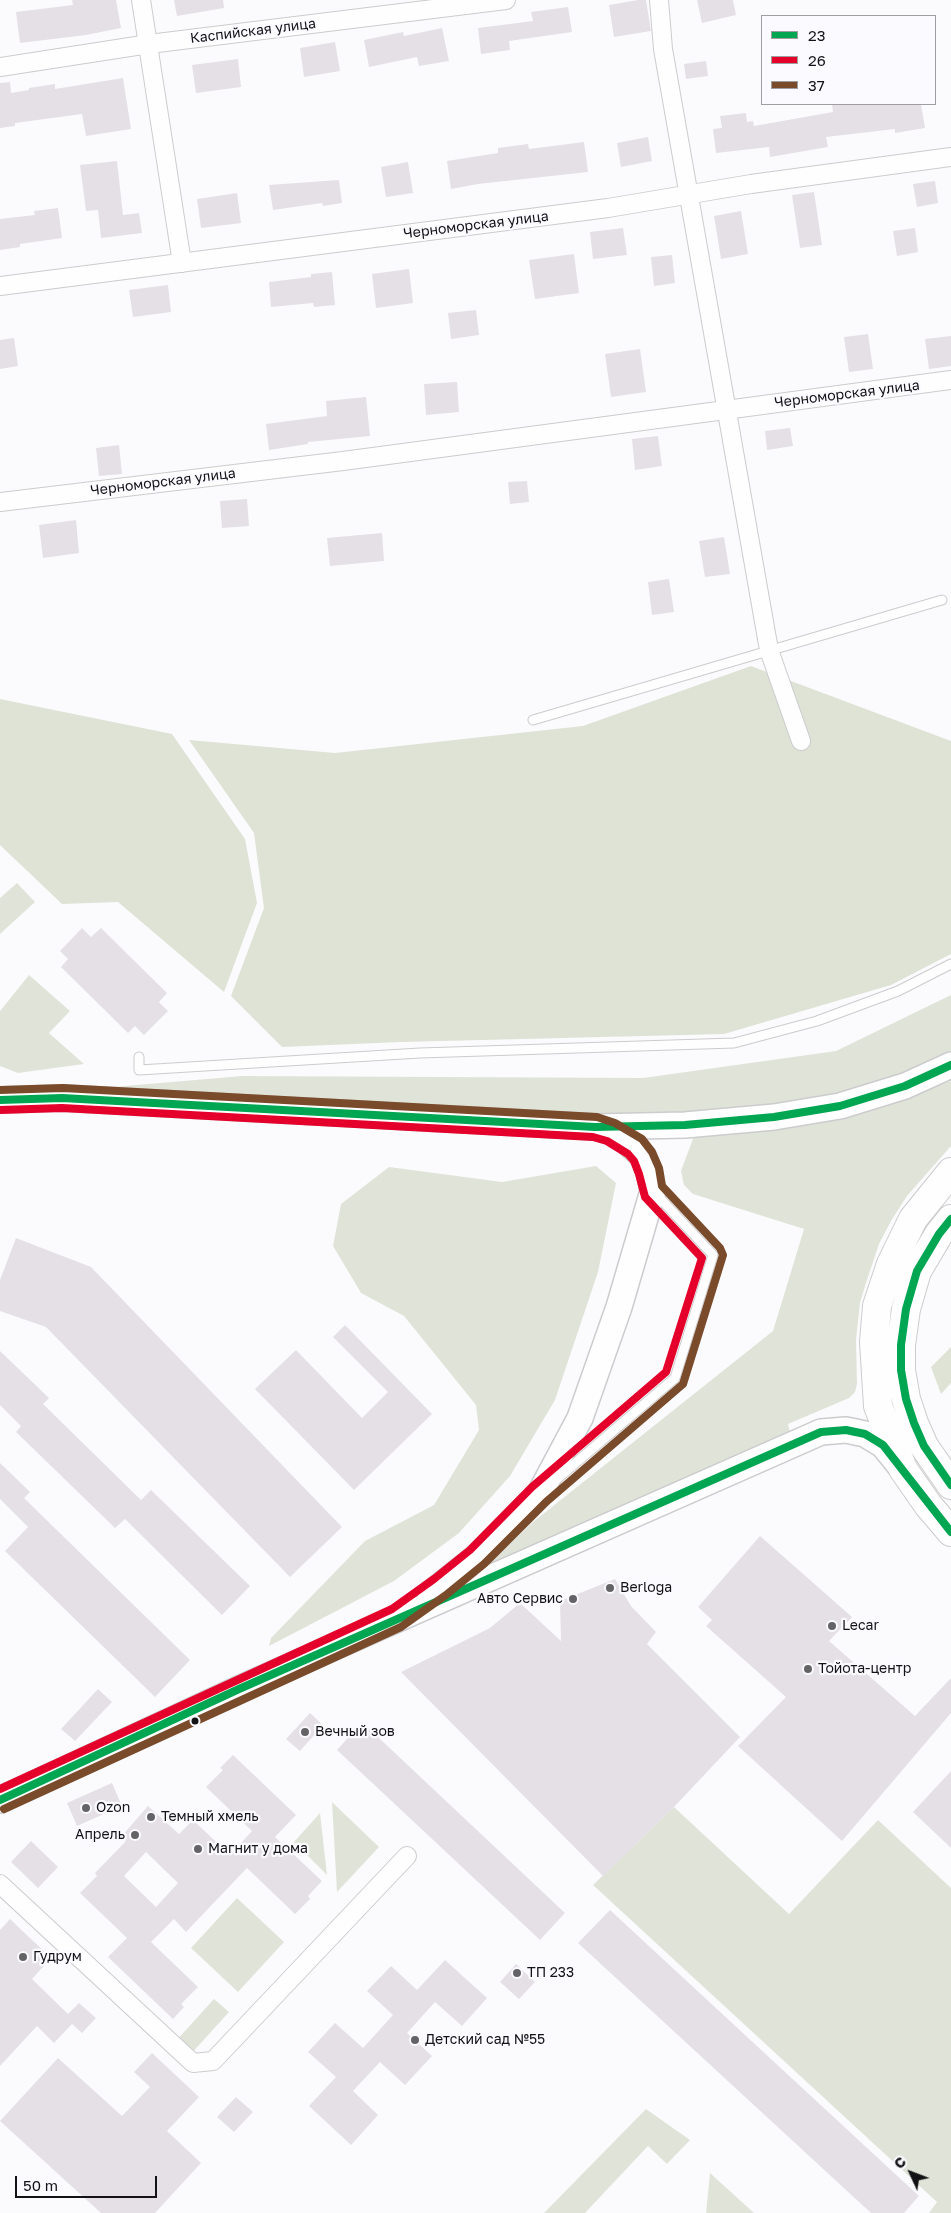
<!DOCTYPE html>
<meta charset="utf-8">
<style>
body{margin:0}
#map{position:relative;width:951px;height:2213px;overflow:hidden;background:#fbfbfe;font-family:"Golos Text",sans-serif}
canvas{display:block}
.legend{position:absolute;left:761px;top:15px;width:175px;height:90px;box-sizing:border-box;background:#fafaff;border:1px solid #9e9ea1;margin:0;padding:6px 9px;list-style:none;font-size:15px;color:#131315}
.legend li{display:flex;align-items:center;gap:10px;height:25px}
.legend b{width:25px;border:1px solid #9e9ea1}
.north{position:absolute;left:886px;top:2148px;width:50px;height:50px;-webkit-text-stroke:4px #fafaff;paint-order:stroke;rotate:313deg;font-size:14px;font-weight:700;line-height:20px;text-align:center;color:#131315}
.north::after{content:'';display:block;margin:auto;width:18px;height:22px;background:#131315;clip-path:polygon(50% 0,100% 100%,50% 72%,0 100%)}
.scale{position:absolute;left:15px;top:2176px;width:142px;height:22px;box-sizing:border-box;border:2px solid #131315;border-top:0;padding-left:6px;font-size:15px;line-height:18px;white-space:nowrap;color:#131315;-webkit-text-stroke:4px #fafaff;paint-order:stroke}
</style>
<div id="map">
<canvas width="951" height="2213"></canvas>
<ul class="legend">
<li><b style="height:6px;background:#00a651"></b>23</li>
<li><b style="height:6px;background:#e4002b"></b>26</li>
<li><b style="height:6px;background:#7a4b2a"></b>37</li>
</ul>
<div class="north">С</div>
<div class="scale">50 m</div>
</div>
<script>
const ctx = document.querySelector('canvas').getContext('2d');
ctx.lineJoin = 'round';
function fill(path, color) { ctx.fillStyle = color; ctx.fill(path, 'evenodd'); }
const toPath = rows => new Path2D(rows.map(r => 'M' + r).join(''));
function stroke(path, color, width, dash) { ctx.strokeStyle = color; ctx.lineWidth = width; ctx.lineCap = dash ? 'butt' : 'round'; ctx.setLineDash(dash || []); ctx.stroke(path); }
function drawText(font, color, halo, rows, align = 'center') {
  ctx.font = font + ' "Golos Text",sans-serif'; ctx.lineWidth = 4.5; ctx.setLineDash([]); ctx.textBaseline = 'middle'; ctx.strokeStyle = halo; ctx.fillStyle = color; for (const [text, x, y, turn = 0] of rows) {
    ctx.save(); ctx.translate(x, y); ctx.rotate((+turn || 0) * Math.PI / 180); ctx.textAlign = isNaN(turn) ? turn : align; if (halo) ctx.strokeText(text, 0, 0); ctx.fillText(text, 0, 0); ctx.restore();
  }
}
fill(toPath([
 [17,883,35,902,0,934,0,898],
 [29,975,70,1011,49,1033,84,1064,18,1073,0,1066,0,1011],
 [951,995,951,1060,853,1096,631,1120,90,1089,242,1076,643,1078,836,1051],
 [951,1081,951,1146,907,1196,891,1221,879,1244,865,1286,860,1303,856,1340,857,1384,855,1392,849,1398,788,1424,790,1433,487,1566,533,1522,773,1331,804,1229,693,1194,684,1185,681,1171,694,1136,775,1129,870,1110],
 [596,1166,616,1183,598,1272,555,1400,510,1476,459,1533,394,1581,269,1646,271,1638,365,1541,434,1505,479,1430,476,1405,404,1316,361,1293,333,1246,341,1204,389,1167,502,1182],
 [332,1802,379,1847,337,1892],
 [674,1807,789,1914,878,1820,951,1888,951,2213,929,2213,937,2202,593,1885],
 [320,1813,327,1875,294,1842],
 [237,1898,284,1942,238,1992,191,1948],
 [214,1999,229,2012,190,2055,175,2042],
 [646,2109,690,2140,667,2164,648,2146,585,2213,544,2213],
 [710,2173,754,2213,706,2213]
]), '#e0e4d8');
fill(toPath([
 [751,666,951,741,951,954,891,985,724,1034,401,1042,282,1047,231,996,264,908,254,833,189,740,335,753,583,726],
 [0,699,172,734,245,839,257,903,224,992,118,902,62,904,0,845],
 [951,1347,951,1383,941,1394,931,1367]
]), '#dee3d5');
fill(toPath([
 [72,0,116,0,121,28,86,35,20,43,16,12,73,5],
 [174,0,223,0,224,8,177,16],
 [638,0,646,0,651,31,614,37,609,5],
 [697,0,733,0,736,15,702,23],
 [568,7,572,32,509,41,510,50,481,54,478,28,533,21,531,12],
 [442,28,449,61,419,66,417,57,369,67,364,40,403,32,404,36],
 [335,42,340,71,304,77,300,48],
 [238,59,241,87,196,93,192,65],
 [706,61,708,76,686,79,684,64],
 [123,78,131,129,86,136,82,114,15,123,15,126,0,128,0,83,10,82,11,93,29,90,29,88,55,84,55,89],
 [832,104,921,104,925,128,895,133,895,129,826,137,828,147,770,157,769,147,716,153,713,129,722,128,720,116,746,113,747,122,753,121,754,126,833,112],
 [648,137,652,161,621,167,617,143],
 [584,142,588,172,478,184,451,189,447,161,498,153,498,148,528,144,529,149],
 [117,161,123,215,139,213,142,233,101,238,98,210,86,211,80,165],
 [408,162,413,193,386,197,381,167],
 [339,180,342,203,323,206,322,203,273,210,269,185],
 [935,181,938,203,917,207,913,184],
 [814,192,822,245,800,248,792,195],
 [237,193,241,223,201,228,197,199],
 [58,208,62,238,20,244,20,247,0,250,0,219,35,215,34,211],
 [741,211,748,254,721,259,714,216],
 [623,228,627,255,593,259,590,232],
 [915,228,918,252,897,256,893,231],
 [574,254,579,293,535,299,529,260],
 [672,255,675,283,654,286,651,257],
 [409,269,413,303,376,308,372,274],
 [332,272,335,305,314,307,313,303,271,307,269,282,311,277,311,274],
 [168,285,171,312,133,317,129,290],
 [476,310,479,335,451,339,448,313],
 [868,334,873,369,849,372,844,337],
 [951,336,951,366,929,369,925,339],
 [14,338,18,366,0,369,0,340],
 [640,349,646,392,611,397,605,354],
 [457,382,459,412,426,415,424,384],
 [366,397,370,436,308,442,308,444,269,450,266,424,327,416,326,401],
 [790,428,793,446,767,450,765,431],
 [658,436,662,466,635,470,632,439],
 [119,445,122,474,99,476,96,448],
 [527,481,529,502,510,504,508,482],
 [247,499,249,526,222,528,220,501],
 [76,520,79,553,43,558,39,525],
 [382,533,384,561,330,566,327,538],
 [724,537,730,574,705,577,699,541],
 [669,579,674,612,652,615,648,582],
 [82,928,91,937,101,928,167,993,159,1002,168,1011,144,1035,135,1026,128,1033,61,967,68,959,60,951],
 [16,1238,91,1267,342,1527,290,1577,46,1327,0,1311,0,1280],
 [345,1325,432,1414,354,1490,255,1389,296,1350,362,1418,388,1392,333,1337],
 [0,1351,49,1398,43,1404,141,1500,151,1490,250,1586,222,1615,125,1519,115,1528,16,1432,21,1426,0,1405],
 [0,1463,30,1492,24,1498,190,1660,155,1697,5,1551,28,1527,0,1499],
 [760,1536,852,1617,829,1641,915,1716,951,1678,951,1713,842,1841,738,1746,786,1697,706,1626,712,1620,698,1607],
 [615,1579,631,1606,656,1632,647,1644,740,1737,674,1807,603,1876,401,1672,490,1628,520,1603,561,1641,560,1601],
 [98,1689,112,1702,75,1741,61,1729],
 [310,1713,323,1725,300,1751,286,1739],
 [362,1722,565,1913,540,1940,337,1750],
 [233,1755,296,1815,275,1837,322,1881,308,1896,310,1899,295,1914,247,1868,186,1932,174,1919,151,1942,198,1987,181,2004,184,2007,173,2019,108,1957,127,1938,80,1893,97,1876,95,1873,126,1841,121,1837,148,1806,179,1834,193,1820,230,1855,252,1831,206,1787,223,1770,220,1768],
 [146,1852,178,1883,156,1907,124,1876],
 [951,1771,951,1848,913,1812],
 [112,1783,122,1806,77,1826,67,1803],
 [31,1841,58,1867,38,1888,11,1862],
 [610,1910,919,2196,904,2213,871,2213,578,1943],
 [10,1919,51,1958,32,1979,68,2014,79,2003,96,2018,82,2033,72,2024,54,2043,37,2026,0,2066,0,1930],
 [445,1960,487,1998,462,2026,435,2002,407,2033,432,2056,405,2085,380,2062,353,2091,378,2115,351,2145,309,2106,336,2077,308,2052,335,2023,363,2048,393,2015,367,1991,391,1966,417,1990],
 [516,1964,535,1982,519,1999,500,1982],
 [152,2053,199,2097,167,2131,201,2163,155,2213,101,2213,0,2121,58,2058,122,2116,150,2087,134,2072],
 [236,2097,253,2112,234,2132,217,2117]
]), '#e5e0e6');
const service = toPath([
 [533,720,942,600],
 [139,1057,139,1070,420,1053,734,1043,817,1021,898,991,951,964],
 [558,1478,675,1378,713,1255,656,1194]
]);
const minor = toPath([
 [141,0,182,263],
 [659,0,663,49,769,650,801,741],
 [0,67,149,44,506,0],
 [0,286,608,208,751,184,951,157],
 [0,502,343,461,951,380],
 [0,1884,193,2063,213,2061,407,1856]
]);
const secondary = toPath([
 [0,1100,62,1098,595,1127,685,1125,774,1117,840,1106,905,1086,951,1065],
 [430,1594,477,1557,539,1495,580,1418,619,1307,653,1191,649,1171,643,1156,626,1141,611,1132,599,1128],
 [0,1800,239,1689,821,1432,846,1430,865,1434,883,1445,900,1466]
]);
const primary = toPath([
 [951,1172,913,1219,891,1264,877,1306,874,1342,878,1406,903,1469,928,1505,951,1532],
 [951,1219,939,1234,917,1271,906,1309,901,1345,901,1370,906,1399,914,1423,924,1446,951,1485]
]);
stroke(service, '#ccccce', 11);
stroke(minor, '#ccccce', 20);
stroke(secondary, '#ccccce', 28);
stroke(primary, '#ccccce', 30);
stroke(service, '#fefeff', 9);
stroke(minor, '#fefeff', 18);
stroke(secondary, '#fefeff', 25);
stroke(primary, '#fefeff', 28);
stroke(toPath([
 [0,1100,62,1098,595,1127,685,1125,774,1117,840,1106,905,1086,951,1065],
 [951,1219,939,1234,917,1271,906,1309,901,1345,901,1370,906,1399,914,1423,924,1446,951,1485],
 [0,1800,239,1689,821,1432,846,1430,865,1434,883,1445,951,1532]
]), '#00a651', 8);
stroke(toPath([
 [0,1789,392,1609,434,1579,470,1550,532,1487,666,1372,702,1258,645,1197,639,1174,634,1161,628,1154,607,1141,593,1137,62,1108,0,1110]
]), '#e4002b', 8);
stroke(toPath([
 [0,1090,63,1088,597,1117,615,1123,642,1139,652,1152,659,1168,662,1186,720,1248,723,1255,683,1384,546,1502,484,1564,446,1595,401,1627,4,1809]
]), '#7a4b2a', 8);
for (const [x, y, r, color] of [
 [610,1588,5,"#646467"],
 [573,1599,5,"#646467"],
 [832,1626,5,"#646467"],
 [808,1669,5,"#646467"],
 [195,1721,4.5,"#131315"],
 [305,1732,5,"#646467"],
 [86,1808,5,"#646467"],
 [151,1817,5,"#646467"],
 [135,1835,5,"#646467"],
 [198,1849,5,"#646467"],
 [23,1957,5,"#646467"],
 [517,1973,5,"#646467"],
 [415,2040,5,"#646467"]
]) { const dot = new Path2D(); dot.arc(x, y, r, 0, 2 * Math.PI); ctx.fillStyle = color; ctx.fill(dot); stroke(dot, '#fafaff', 2); }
drawText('14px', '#131315', '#fafaff', [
 ["Каспийская улица",253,31,-7],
 ["Черноморская улица",476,225,-7],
 ["Черноморская улица",847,394,-7],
 ["Черноморская улица",163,482,-7]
]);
drawText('14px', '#131315', '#fafaff', [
 ["Berloga",620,1588],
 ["Авто Сервис",563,1599,"right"],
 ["Lecar",842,1626],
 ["Тойота-центр",818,1669],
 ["Вечный зов",315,1732],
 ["Ozon",96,1808],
 ["Темный хмель",161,1817],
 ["Апрель",125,1835,"right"],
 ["Магнит у дома",208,1849],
 ["Гудрум",33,1957],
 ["ТП 233",527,1973],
 ["Детский сад №55",425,2040]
], 'left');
</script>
